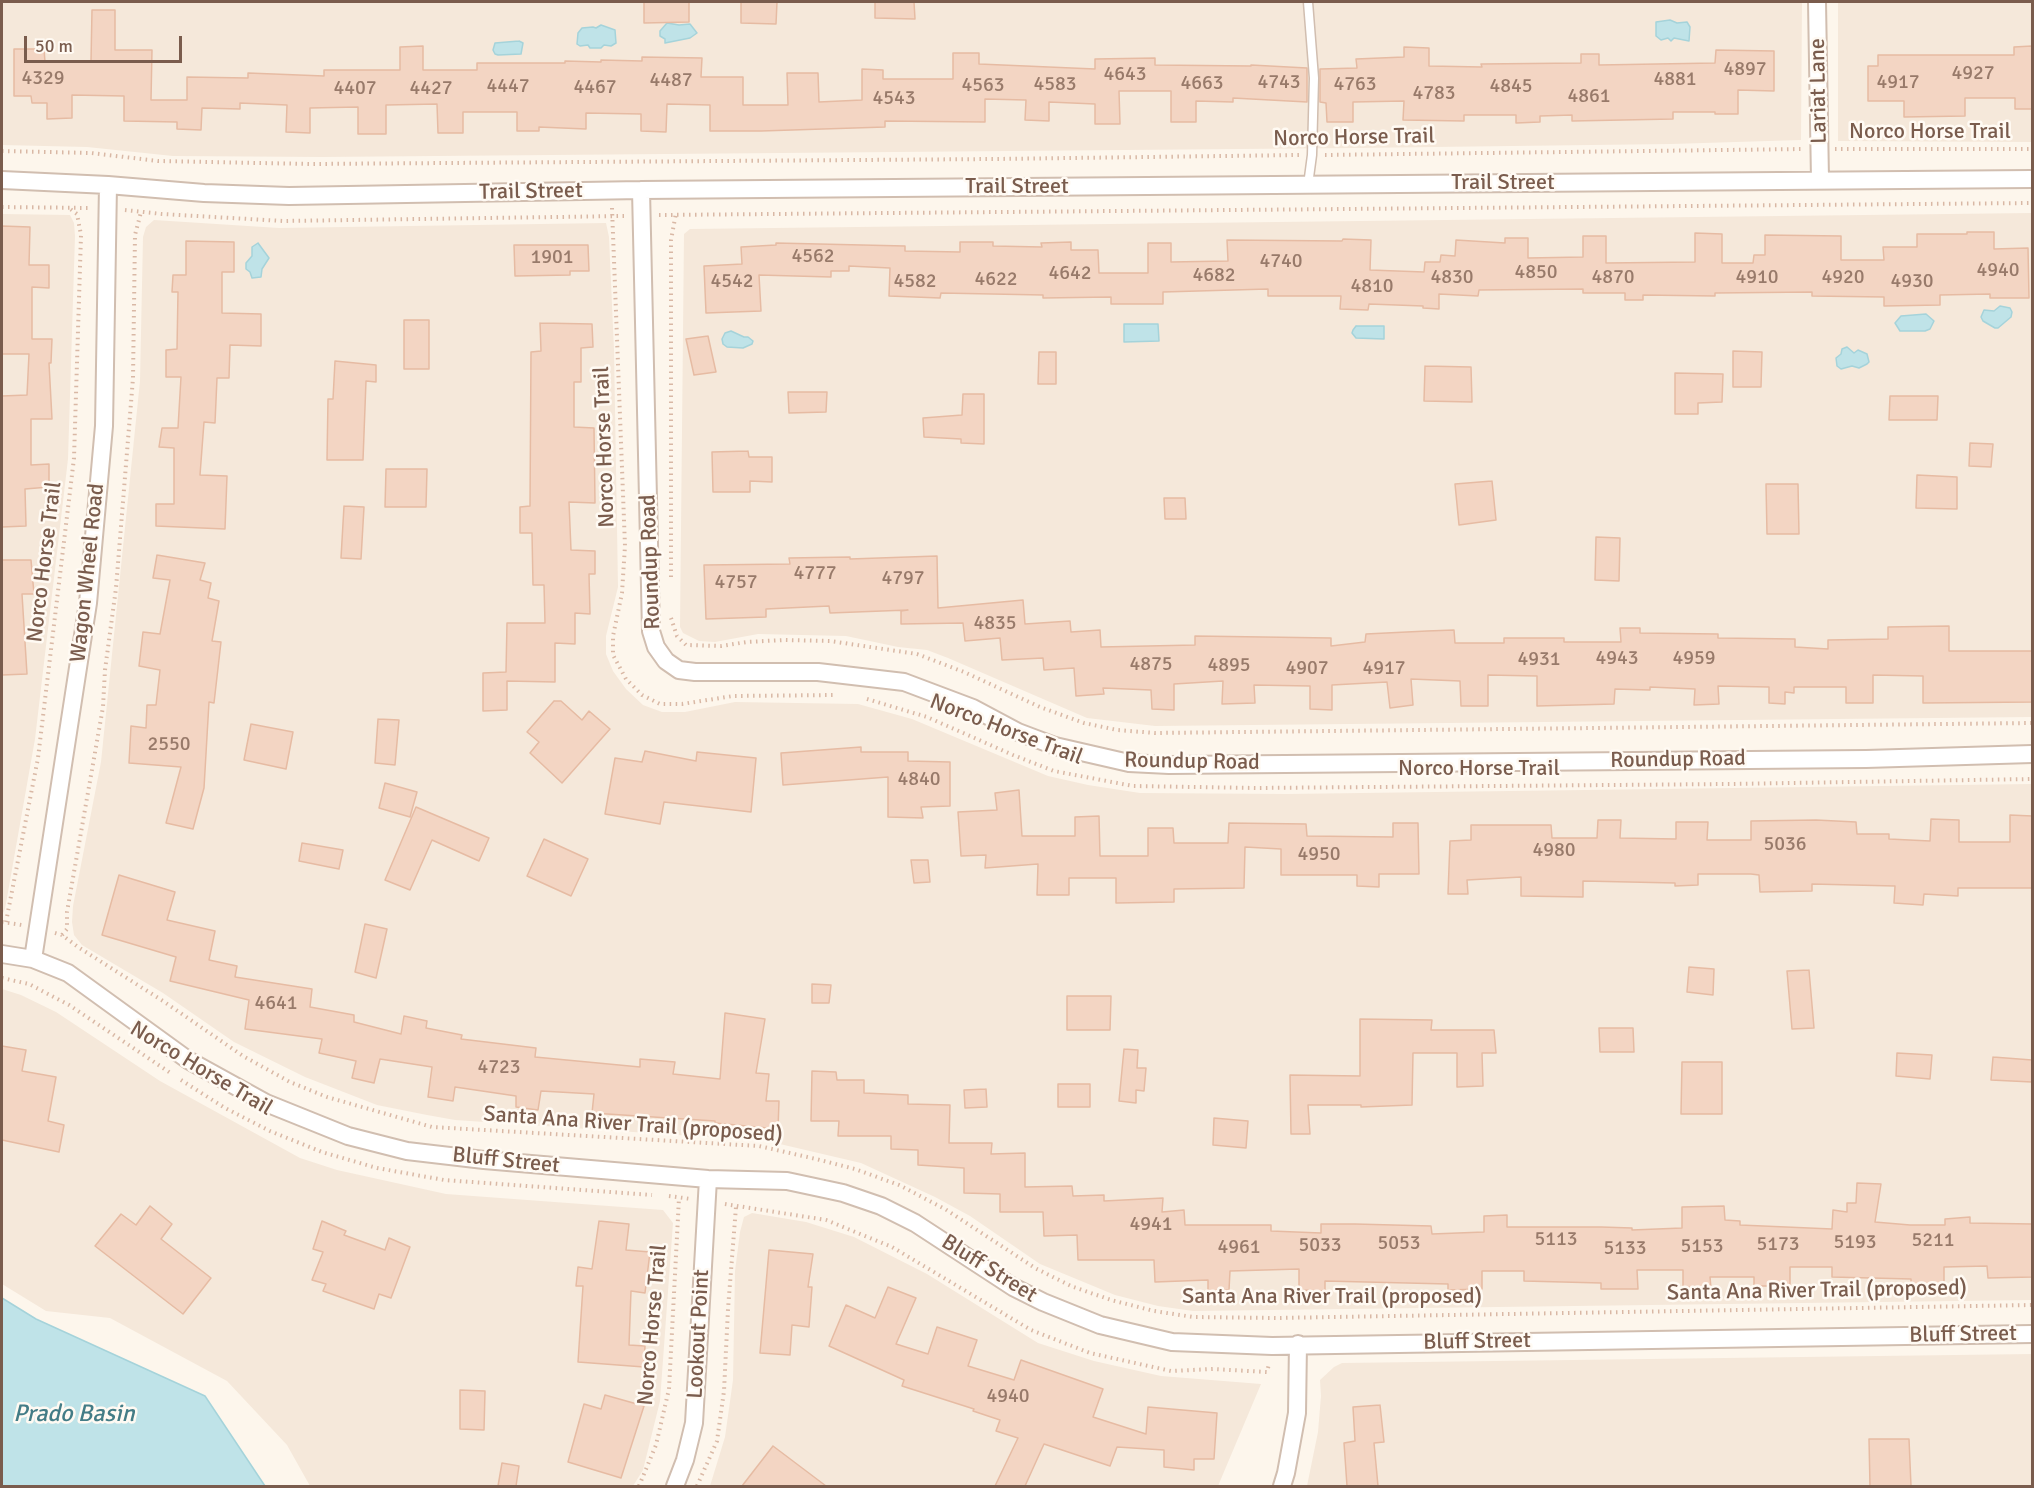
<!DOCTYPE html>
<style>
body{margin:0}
#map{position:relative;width:2034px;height:1488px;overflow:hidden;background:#fdf6ec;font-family:Signika,sans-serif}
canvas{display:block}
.frame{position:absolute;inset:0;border:3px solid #7a5c4d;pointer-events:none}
.scale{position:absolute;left:24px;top:36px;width:158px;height:27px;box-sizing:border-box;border:3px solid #7a5c4d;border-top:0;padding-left:8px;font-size:18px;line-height:21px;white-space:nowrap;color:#7a5c4d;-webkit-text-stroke:4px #fffaf3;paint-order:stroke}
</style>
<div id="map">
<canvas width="2034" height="1488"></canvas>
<div class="frame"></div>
<div class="scale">50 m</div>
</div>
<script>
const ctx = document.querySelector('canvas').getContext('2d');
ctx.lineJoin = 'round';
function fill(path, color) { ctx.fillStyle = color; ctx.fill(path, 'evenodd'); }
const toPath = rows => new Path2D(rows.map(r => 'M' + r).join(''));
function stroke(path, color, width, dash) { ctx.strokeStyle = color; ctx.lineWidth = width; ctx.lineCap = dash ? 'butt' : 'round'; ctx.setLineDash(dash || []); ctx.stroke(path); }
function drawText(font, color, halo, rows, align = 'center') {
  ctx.font = font + ' Signika,sans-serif'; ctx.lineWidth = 5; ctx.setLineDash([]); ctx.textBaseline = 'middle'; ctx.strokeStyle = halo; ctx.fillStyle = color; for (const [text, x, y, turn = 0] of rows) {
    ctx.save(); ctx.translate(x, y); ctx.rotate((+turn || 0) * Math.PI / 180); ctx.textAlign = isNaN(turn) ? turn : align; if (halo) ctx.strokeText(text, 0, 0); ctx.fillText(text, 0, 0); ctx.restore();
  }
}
fill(toPath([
 [2,2,1802,2,1801,140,1671,144,1354,148,322,157,173,156,87,147,2,145],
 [1838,2,2032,2,2032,142,1838,141],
 [2032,213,2032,717,1155,726,1087,718,948,658,927,650,898,647,846,636,758,634,715,642,699,641,683,633,680,627,684,234,690,229],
 [2,214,70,215,74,223,75,236,68,459,35,739,5,909,2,915],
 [154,220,279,228,606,223,609,237,614,350,618,587,606,636,606,654,613,671,626,689,643,705,662,712,685,712,735,702,858,704,912,719,1048,776,1088,785,1140,793,1287,794,2032,784,2032,1300,1193,1311,1158,1306,1115,1295,1040,1264,970,1216,935,1197,861,1163,767,1141,455,1120,427,1115,377,1105,305,1077,234,1042,163,993,82,945,74,935,72,922,73,906,101,762,140,381,143,237,146,227],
 [2,989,21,995,56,1012,160,1081,300,1158,337,1170,446,1194,663,1210,673,1223,660,1401,643,1470,633,1486,310,1486,287,1445,227,1381,110,1318,46,1311,2,1284],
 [752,1213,806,1222,854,1237,927,1274,1038,1343,1094,1361,1161,1376,1261,1384,1218,1486,710,1486,725,1437,733,1380,735,1271,740,1232,744,1217],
 [2032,1354,2032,1486,1307,1486,1318,1432,1321,1396,1320,1380,1334,1367,1342,1363]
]), '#f5e8da');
const water = toPath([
 [1670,20,1677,23,1687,22,1690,27,1689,41,1674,38,1671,41,1668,38,1661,40,1656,36,1656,22,1670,20],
 [667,23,679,25,690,24,697,33,690,38,665,43,665,39,660,36,660,31,667,23],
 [601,25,615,30,616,43,611,46,604,45,601,48,590,48,588,45,580,46,577,44,578,33,582,28,593,27,596,28,601,25],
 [519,41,523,43,521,54,498,55,495,54,493,50,495,43,519,41],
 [258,243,269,258,262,269,261,277,252,278,250,272,246,269,246,263,252,256,252,247,258,243],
 [2000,306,2010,308,2012,312,2011,317,1998,328,1995,328,1983,321,1981,317,1984,310,1994,311,2000,306],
 [1926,314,1934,321,1930,329,1925,331,1900,331,1895,323,1901,316,1926,314],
 [1124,324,1158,324,1159,341,1124,342,1124,324],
 [1356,326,1384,326,1384,339,1356,338,1352,333,1353,330,1356,326],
 [731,331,744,337,748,337,753,341,752,344,743,348,727,347,723,344,722,339,725,333,731,331],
 [1847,347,1854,353,1858,350,1867,354,1869,362,1867,364,1859,368,1852,366,1841,369,1837,366,1836,358,1841,354,1842,349,1847,347],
 [2,1298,36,1319,205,1396,265,1486,2,1486,2,1298]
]);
fill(water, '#bfe3e8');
stroke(water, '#a5d3da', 1.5);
const building = toPath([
 [644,2,689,2,689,22,644,23,644,2],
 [741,2,777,2,776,24,741,23,741,2],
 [875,2,914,2,915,19,875,18,875,2],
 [92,10,115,10,115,50,152,50,151,100,187,100,187,77,248,78,248,73,324,76,324,70,400,70,400,47,423,46,423,70,477,70,477,63,565,63,565,61,601,62,601,60,642,61,642,57,702,58,701,77,743,77,743,105,788,105,787,73,818,73,819,102,862,100,862,69,883,70,883,79,953,79,953,53,979,53,979,64,1095,69,1095,59,1155,58,1155,65,1251,66,1251,65,1307,68,1307,102,1233,98,1233,102,1196,101,1196,122,1171,122,1171,91,1119,91,1120,124,1095,124,1095,104,1049,102,1049,121,1025,120,1026,100,985,99,985,122,885,121,885,127,761,131,710,131,710,105,667,104,666,132,641,131,641,114,586,113,586,129,539,127,539,131,517,131,517,112,463,112,463,133,438,133,437,104,386,105,386,134,358,134,358,107,310,108,310,133,286,132,287,105,240,103,240,109,202,108,201,130,177,129,177,122,124,121,124,96,72,95,72,118,47,119,47,103,32,103,31,96,14,96,14,49,44,49,45,62,91,61,92,10],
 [2032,46,2032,109,2015,109,2015,98,1965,98,1965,116,1904,117,1904,101,1868,101,1868,66,1878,66,1878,55,2014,55,2014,47,2032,46],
 [1404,47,1429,48,1429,66,1482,67,1481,64,1581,63,1581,54,1599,54,1599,65,1715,63,1716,50,1774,51,1774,91,1738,90,1738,114,1715,114,1715,112,1673,112,1673,119,1572,121,1572,115,1540,116,1540,122,1516,123,1516,115,1464,115,1464,121,1403,120,1404,101,1353,102,1353,122,1327,122,1326,103,1320,102,1320,69,1357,68,1356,59,1404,57,1404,47],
 [2,226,30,227,29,265,49,265,49,288,32,287,32,339,52,339,51,363,49,363,52,419,31,419,31,465,49,464,49,487,25,489,26,526,2,527,2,396,27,395,29,354,2,354,2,226],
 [1967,232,1994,232,1994,249,2028,248,2029,298,1990,298,1990,294,1940,295,1940,305,1884,306,1884,297,1812,296,1812,292,1715,293,1715,296,1643,295,1643,300,1625,300,1625,293,1583,293,1583,289,1479,290,1478,296,1439,294,1439,309,1423,308,1423,306,1369,304,1368,310,1340,309,1341,296,1268,296,1268,289,1163,292,1163,304,1111,304,1111,297,1043,298,1043,295,941,293,940,298,889,296,890,268,849,266,849,271,831,271,831,277,759,275,761,311,706,313,704,266,742,264,741,247,776,245,776,243,905,246,905,251,960,252,960,242,993,242,993,246,1042,247,1041,243,1071,242,1071,250,1098,250,1099,273,1148,273,1148,243,1171,243,1171,262,1228,261,1227,240,1342,241,1343,239,1371,240,1370,270,1424,272,1425,262,1440,262,1441,255,1455,256,1456,240,1505,243,1505,238,1528,238,1528,258,1583,257,1583,236,1606,236,1606,263,1695,262,1695,233,1722,234,1722,263,1753,263,1754,255,1765,255,1765,235,1841,236,1841,260,1884,260,1883,247,1917,247,1917,234,1967,234,1967,232],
 [186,241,234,242,234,272,222,272,222,313,261,314,261,346,230,345,229,378,217,378,215,423,204,422,200,475,227,476,225,529,156,526,156,504,174,504,174,448,159,447,162,428,178,428,181,377,166,377,166,350,177,349,178,292,172,292,173,275,186,275,186,241],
 [514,245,588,245,589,271,570,271,570,275,515,276,514,245],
 [404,320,429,320,429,369,404,369,404,320],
 [540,323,592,324,593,347,581,348,581,382,574,382,574,427,594,428,595,503,569,502,571,550,595,551,595,574,589,574,590,614,575,613,575,644,555,643,555,682,507,681,507,710,483,711,483,673,506,672,507,623,545,623,544,585,533,585,532,533,520,533,520,507,530,506,531,352,541,351,540,323],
 [708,336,716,372,694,375,686,339,708,336],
 [1733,351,1762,352,1761,387,1733,387,1733,351],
 [1039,352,1056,352,1056,384,1038,384,1039,352],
 [335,361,376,365,376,382,366,381,363,460,327,460,328,399,333,399,335,361],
 [1425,366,1471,367,1472,402,1424,401,1425,366],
 [1675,373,1723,374,1722,402,1698,403,1698,414,1675,414,1675,373],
 [788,392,827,392,826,412,789,413,788,392],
 [963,394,984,394,984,444,961,443,961,439,924,437,923,418,962,415,963,394],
 [1890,396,1938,396,1937,420,1889,420,1890,396],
 [1970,443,1993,444,1991,467,1969,466,1970,443],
 [748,451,749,457,772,457,772,482,750,481,750,492,713,492,712,452,748,451],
 [386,469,427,469,426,507,385,507,386,469],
 [1917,475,1957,477,1957,509,1916,508,1917,475],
 [1492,481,1496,520,1459,525,1455,484,1492,481],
 [1766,484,1798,484,1799,534,1767,534,1766,484],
 [1164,498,1185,498,1186,519,1165,519,1164,498],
 [344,506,364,507,361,559,341,558,344,506],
 [1596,537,1620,538,1619,581,1595,580,1596,537],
 [157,555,205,563,200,580,211,583,208,598,219,601,212,641,221,642,214,703,209,702,204,788,193,829,166,823,181,767,129,763,131,726,146,728,147,705,156,705,160,670,139,666,143,632,160,634,170,580,153,578,157,555],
 [937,556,938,608,1023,600,1025,624,1070,621,1071,632,1100,630,1101,647,1195,645,1195,636,1331,638,1331,646,1365,642,1366,634,1427,631,1454,630,1455,643,1504,643,1504,638,1564,638,1564,642,1621,642,1620,628,1640,628,1640,633,1718,634,1718,638,1795,639,1795,647,1828,649,1828,640,1888,639,1888,627,1949,626,1949,651,2032,651,2032,702,1923,703,1923,676,1873,675,1873,703,1846,703,1846,687,1794,687,1794,693,1785,692,1785,704,1769,703,1769,687,1718,686,1719,704,1694,705,1695,689,1650,687,1650,690,1615,689,1614,704,1537,706,1537,676,1488,675,1488,706,1461,706,1460,681,1411,679,1413,705,1390,708,1387,682,1332,685,1332,710,1310,709,1310,686,1254,685,1255,703,1222,704,1223,681,1174,684,1174,710,1152,709,1151,690,1103,688,1104,694,1076,696,1074,668,1044,670,1043,658,1002,660,1000,638,965,641,963,623,901,624,901,611,908,610,830,613,829,606,766,609,766,617,706,619,704,565,790,564,789,558,850,557,850,559,937,556],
 [2,560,31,560,34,594,22,594,27,674,2,675,2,560],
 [554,701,561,701,582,720,589,711,610,729,562,783,530,753,539,742,527,732,554,701],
 [378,719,399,720,395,765,375,763,378,719],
 [251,724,293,732,286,769,244,760,251,724],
 [861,747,861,752,908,752,908,761,950,762,950,806,921,807,923,818,888,817,888,777,783,785,781,753,861,747],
 [645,751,696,761,697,752,756,758,751,812,664,802,660,824,605,814,615,758,642,762,645,751],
 [385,783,417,792,410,817,379,808,385,783],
 [1019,790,1022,836,1075,836,1075,817,1099,816,1100,856,1148,856,1148,828,1173,828,1174,843,1228,843,1229,823,1306,824,1307,836,1393,837,1393,823,1418,823,1419,874,1379,874,1379,887,1357,886,1357,875,1281,875,1281,849,1245,847,1244,888,1174,889,1174,902,1116,903,1116,878,1069,878,1069,895,1037,895,1038,864,985,868,986,855,961,856,958,812,997,810,995,793,1019,790],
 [416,807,489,838,479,861,432,840,410,890,385,880,416,807],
 [2010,815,2032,816,2032,888,1958,888,1958,896,1924,894,1923,905,1894,903,1895,886,1812,884,1812,891,1760,892,1759,875,1751,874,1698,874,1698,885,1675,886,1675,883,1583,881,1583,897,1521,896,1521,877,1467,880,1468,894,1448,894,1450,841,1471,840,1471,825,1551,825,1552,838,1597,838,1598,820,1621,820,1620,838,1676,839,1676,822,1708,822,1707,840,1751,840,1751,821,1816,820,1856,822,1857,834,1889,834,1889,839,1930,841,1931,819,1959,820,1959,842,2010,842,2010,815],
 [544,839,588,859,571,896,527,876,544,839],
 [302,843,343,850,339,869,299,861,302,843],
 [911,860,928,860,930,882,914,883,911,860],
 [119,875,175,892,167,920,215,931,209,960,237,966,235,977,312,989,310,1007,354,1015,354,1022,401,1034,404,1016,427,1021,426,1028,462,1035,461,1039,536,1048,535,1057,640,1067,640,1059,675,1062,673,1074,720,1079,725,1013,765,1019,756,1073,769,1074,766,1101,779,1101,778,1129,715,1123,715,1121,592,1113,594,1094,541,1091,538,1110,516,1107,516,1096,455,1087,453,1101,428,1097,432,1067,380,1059,374,1083,352,1078,356,1061,319,1053,322,1039,245,1029,249,1000,170,981,176,957,102,935,119,875],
 [365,924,387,929,376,978,355,972,365,924],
 [1689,967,1714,969,1713,995,1687,992,1689,967],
 [1809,970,1814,1028,1792,1029,1787,971,1809,970],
 [812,984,831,985,829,1003,812,1003,812,984],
 [1067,996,1111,996,1110,1030,1067,1030,1067,996],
 [1360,1019,1432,1020,1431,1030,1494,1030,1496,1053,1482,1053,1483,1086,1457,1087,1457,1053,1413,1053,1412,1105,1361,1107,1361,1105,1308,1105,1310,1134,1291,1134,1290,1075,1360,1076,1360,1019],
 [1599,1028,1633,1028,1634,1052,1600,1052,1599,1028],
 [2,1046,26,1050,22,1071,56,1077,48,1121,64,1125,59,1152,2,1140,2,1046],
 [1124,1049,1138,1050,1137,1068,1146,1068,1144,1091,1136,1090,1136,1103,1119,1101,1124,1049],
 [1897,1053,1932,1055,1930,1079,1896,1076,1897,1053],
 [1993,1057,2032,1060,2032,1082,1991,1080,1993,1057],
 [1682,1062,1722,1062,1722,1114,1681,1114,1682,1062],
 [812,1071,836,1072,837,1080,864,1080,864,1093,908,1095,908,1104,950,1105,949,1143,992,1143,991,1154,1025,1153,1025,1187,1072,1186,1073,1196,1104,1195,1104,1201,1163,1198,1162,1212,1184,1210,1185,1225,1271,1225,1271,1231,1321,1233,1321,1224,1355,1224,1431,1226,1432,1234,1484,1232,1484,1216,1507,1215,1507,1227,1601,1227,1632,1228,1632,1230,1682,1228,1682,1207,1724,1206,1725,1220,1740,1221,1740,1225,1832,1229,1833,1210,1847,1212,1847,1203,1856,1203,1857,1183,1881,1184,1875,1222,1910,1225,1945,1225,1945,1219,1970,1217,1970,1223,2032,1224,2032,1277,1988,1278,1987,1266,1944,1267,1944,1284,1911,1285,1911,1279,1832,1277,1832,1267,1790,1267,1790,1286,1754,1286,1754,1277,1710,1277,1711,1288,1683,1287,1683,1270,1637,1270,1638,1289,1601,1289,1601,1283,1524,1281,1524,1271,1482,1271,1482,1289,1448,1290,1448,1284,1325,1281,1325,1291,1299,1290,1299,1269,1230,1271,1229,1290,1208,1291,1208,1280,1155,1282,1154,1260,1078,1260,1077,1235,1044,1236,1043,1212,1000,1212,1000,1194,964,1193,964,1168,918,1165,918,1150,891,1149,891,1136,838,1136,839,1121,811,1121,812,1071],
 [1058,1084,1090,1084,1090,1107,1058,1107,1058,1084],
 [986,1089,987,1107,965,1108,964,1090,986,1089],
 [1214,1118,1248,1121,1246,1148,1213,1145,1214,1118],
 [150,1206,172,1224,161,1239,211,1278,183,1314,95,1246,121,1214,136,1225,150,1206],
 [322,1221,346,1231,344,1235,385,1250,389,1238,410,1247,391,1298,379,1294,374,1309,323,1291,326,1284,312,1280,323,1252,313,1249,322,1221],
 [599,1221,629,1224,626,1250,650,1252,645,1293,631,1291,629,1345,645,1346,644,1367,578,1362,583,1286,576,1286,578,1267,592,1269,599,1221],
 [769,1250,813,1254,808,1287,812,1287,809,1327,792,1325,790,1355,760,1353,769,1250],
 [888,1287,916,1298,896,1344,928,1354,937,1327,977,1340,968,1366,1014,1380,1021,1360,1103,1389,1093,1417,1146,1434,1148,1407,1217,1413,1214,1459,1194,1459,1194,1470,1164,1467,1164,1450,1117,1447,1110,1466,1044,1444,1025,1486,995,1486,1018,1438,996,1431,1000,1420,973,1411,974,1409,902,1386,904,1380,829,1346,846,1305,875,1318,888,1287],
 [460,1390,485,1391,484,1430,460,1429,460,1390],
 [605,1395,644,1406,621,1478,568,1462,584,1404,601,1409,605,1395],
 [1380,1405,1384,1442,1374,1443,1378,1486,1347,1486,1344,1443,1355,1441,1353,1407,1380,1405],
 [1869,1439,1909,1439,1911,1486,1870,1486,1869,1439],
 [773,1446,826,1486,742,1486,773,1446],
 [502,1463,519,1466,516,1486,498,1486,502,1463]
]);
fill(building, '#f3d5c3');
stroke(building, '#e6bba3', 1.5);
const service = toPath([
 [1308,185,1312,155,1314,78,1308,2]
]);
const minor = toPath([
 [1817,2,1820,180],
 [2,180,108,185,204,193,289,196,641,190,2032,179],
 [641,190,651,631,656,647,666,661,679,670,695,672,818,672,904,682,973,708,1018,732,1055,746,1129,763,1169,765,1866,759,2032,754],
 [2,954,33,959,68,973,188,1060,266,1103,348,1136,407,1151,484,1160,708,1179,787,1181,843,1193,881,1206,915,1223,1013,1287,1043,1302,1100,1325,1172,1342,1272,1346,2032,1334],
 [33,959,88,603,104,426,108,185],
 [675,1486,685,1460,694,1423,708,1179],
 [1282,1486,1286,1473,1297,1413,1298,1344]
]);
stroke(service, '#d1beb0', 11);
stroke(minor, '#d1beb0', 20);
stroke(toPath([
 [1835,149,2032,149],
 [2,151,91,153,158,161,310,164,995,159,1300,155],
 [1325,155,1804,149],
 [2,207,91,208],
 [612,208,625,546,622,593,613,636,613,655,626,679,642,695,660,704,682,704,733,696,835,695],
 [125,210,162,214,283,221,624,216],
 [659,215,2032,203],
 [671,577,671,240,676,213],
 [671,618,677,636,686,645,721,646,747,642,784,640,830,641,917,654,964,672,1040,707,1084,723,1117,730,1155,733,2032,723],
 [867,699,927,717,1013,755,1054,771,1133,786,1256,788,1730,784,2032,779],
 [2,922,22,925],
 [6,922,38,758,74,458,81,235,77,214,69,208],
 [55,933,62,935,78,947,163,1001,243,1056,290,1082,327,1097,432,1127,759,1146,816,1159,855,1169,899,1185,945,1209,1035,1268,1071,1286,1111,1300,1154,1311,1193,1317,1276,1318,2032,1305],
 [62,935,67,929,67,912,103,707,105,670,116,588,133,378,135,235,141,212],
 [2,978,29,984,69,1005,172,1074],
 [181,1080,225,1108,270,1131,322,1152,377,1168,444,1180,652,1195],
 [669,1196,691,1199],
 [725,1204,826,1220,892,1247,1031,1330,1090,1353,1171,1371,1213,1369,1267,1372,1269,1364],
 [639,1486,656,1445,669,1389,679,1198],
 [697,1486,717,1441,724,1391,728,1309,736,1207]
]), '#d9b8a5', 4, [1.5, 4.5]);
stroke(service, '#fff', 8);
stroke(minor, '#fff', 16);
drawText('20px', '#987a6a', null, [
 ["4897",1745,70],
 ["4927",1973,74],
 ["4643",1125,75],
 ["4329",43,79],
 ["4881",1675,80],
 ["4487",671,81],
 ["4743",1279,83],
 ["4917",1898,83],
 ["4663",1202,84],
 ["4583",1055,85],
 ["4763",1355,85],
 ["4563",983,86],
 ["4447",508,87],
 ["4845",1511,87],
 ["4467",595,88],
 ["4407",355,89],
 ["4427",431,89],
 ["4783",1434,94],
 ["4861",1589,97],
 ["4543",894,99],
 ["4562",813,257],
 ["1901",552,258],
 ["4740",1281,262],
 ["4940",1998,271],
 ["4850",1536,273],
 ["4642",1070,274],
 ["4682",1214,276],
 ["4830",1452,278],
 ["4870",1613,278],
 ["4910",1757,278],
 ["4920",1843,278],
 ["4622",996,280],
 ["4542",732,282],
 ["4582",915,282],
 ["4930",1912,282],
 ["4810",1372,287],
 ["4777",815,574],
 ["4797",903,579],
 ["4757",736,583],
 ["4835",995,624],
 ["4943",1617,659],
 ["4959",1694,659],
 ["4931",1539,660],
 ["4875",1151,665],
 ["4895",1229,666],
 ["4907",1307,669],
 ["4917",1384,669],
 ["2550",169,745],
 ["4840",919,780],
 ["5036",1785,845],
 ["4980",1554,851],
 ["4950",1319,855],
 ["4641",276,1004],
 ["4723",499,1068],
 ["4941",1151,1225],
 ["5113",1556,1240],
 ["5211",1933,1241],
 ["5193",1855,1243],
 ["5053",1399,1244],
 ["5173",1778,1245],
 ["5033",1320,1246],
 ["5153",1702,1247],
 ["4961",1239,1248],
 ["5133",1625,1249],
 ["4940",1008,1397]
]);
drawText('22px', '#7a5c4d', '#fffaf3', [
 ["Lariat Lane",1819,91,-91],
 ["Norco Horse Trail",1930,132],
 ["Norco Horse Trail",1354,138,-1],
 ["Trail Street",1503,183],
 ["Trail Street",1017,187],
 ["Trail Street",531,192,-1],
 ["Norco Horse Trail",605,447,-92],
 ["Norco Horse Trail",45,562,-83],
 ["Roundup Road",651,562,-92],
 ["Wagon Wheel Road",88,573,-84],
 ["Norco Horse Trail",1006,730,21],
 ["Roundup Road",1678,760,-1],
 ["Roundup Road",1192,762,1],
 ["Norco Horse Trail",1479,769],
 ["Norco Horse Trail",201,1069,31],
 ["Santa Ana River Trail (proposed)",633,1125,4],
 ["Bluff Street",506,1161,6],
 ["Bluff Street",989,1269,32],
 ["Santa Ana River Trail (proposed)",1817,1291,-1],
 ["Santa Ana River Trail (proposed)",1332,1297],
 ["Norco Horse Trail",653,1325,-85],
 ["Lookout Point",699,1334,-87],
 ["Bluff Street",1963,1335,-1],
 ["Bluff Street",1477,1342,-1]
]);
drawText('italic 24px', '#437c86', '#fffaf3', [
 ["Prado Basin",74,1415]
]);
</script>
